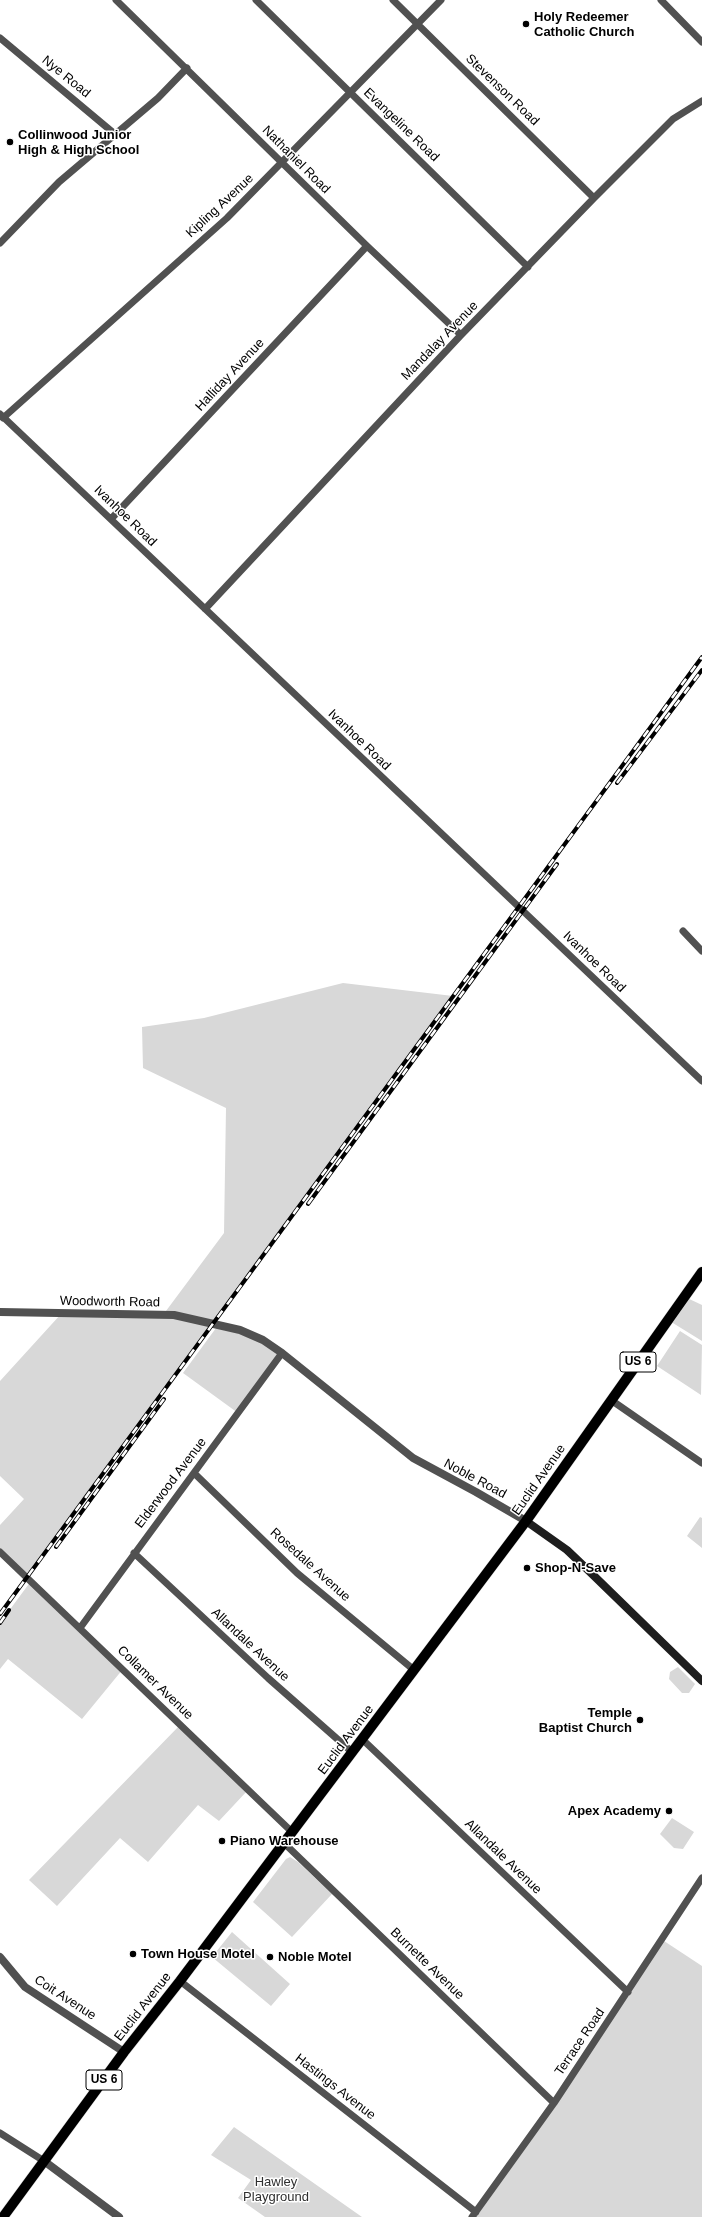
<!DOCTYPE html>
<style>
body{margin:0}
canvas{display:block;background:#fff}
</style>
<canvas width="702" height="2217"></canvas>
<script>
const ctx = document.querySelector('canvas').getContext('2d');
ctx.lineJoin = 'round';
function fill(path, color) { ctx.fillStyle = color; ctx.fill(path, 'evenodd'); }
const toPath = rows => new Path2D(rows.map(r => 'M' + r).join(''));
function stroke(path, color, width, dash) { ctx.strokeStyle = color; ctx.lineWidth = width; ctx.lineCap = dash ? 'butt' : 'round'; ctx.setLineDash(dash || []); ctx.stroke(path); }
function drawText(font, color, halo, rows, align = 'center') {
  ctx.font = font + ' Helvetica,sans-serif'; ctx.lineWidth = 3; ctx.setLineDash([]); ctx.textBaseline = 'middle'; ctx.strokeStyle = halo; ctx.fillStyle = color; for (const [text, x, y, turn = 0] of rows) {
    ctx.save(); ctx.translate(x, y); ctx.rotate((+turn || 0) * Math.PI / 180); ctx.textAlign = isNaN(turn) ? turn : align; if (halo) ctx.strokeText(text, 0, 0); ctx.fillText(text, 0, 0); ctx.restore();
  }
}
fill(toPath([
 [343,983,453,996,26,1577,0,1552,0,1525,24,1499,0,1476,0,1381,61,1314,163,1315,224,1233,226,1108,143,1068,142,1027,204,1018],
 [685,1297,702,1305,702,1341,668,1320],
 [219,1324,240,1330,282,1353,238,1413,183,1373],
 [680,1331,702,1345,701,1395,657,1366],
 [700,1517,702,1518,702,1548,687,1536],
 [31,1581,123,1669,82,1719,8,1659,0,1669,0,1623],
 [678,1667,695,1684,689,1693,682,1693,669,1679,670,1672],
 [180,1725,248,1790,219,1821,198,1805,148,1862,120,1838,57,1906,29,1880],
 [672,1818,694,1832,683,1849,674,1848,660,1834],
 [290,1857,298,1862,332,1894,292,1937,253,1902,286,1859],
 [232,1932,290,1984,271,2006,212,1957],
 [661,1939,702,1966,702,2217,472,2217],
 [234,2127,362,2217,265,2217,238,2198,251,2180,211,2155]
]), '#d8d8d8');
const primary = toPath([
 [3,2217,124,2052,180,1981,526,1521,702,1272]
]);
stroke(primary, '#dbdbdb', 11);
stroke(toPath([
 [116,0,367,246,461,335],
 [256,0,528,267],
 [393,0,594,198],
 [661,0,702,42],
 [0,38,116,135],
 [0,243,59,182,158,98,187,68],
 [0,414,702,1081],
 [3,418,227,218,441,0],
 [111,519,367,246],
 [205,609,461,335,594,198,673,119,702,101],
 [683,931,702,951],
 [611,1400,702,1463],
 [194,1473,297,1573,414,1670],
 [0,1552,292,1832],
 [134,1553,268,1678,352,1752],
 [80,1628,282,1353],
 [362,1739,628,1992],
 [284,1843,554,2103],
 [180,1981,476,2212],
 [0,2133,44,2161],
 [472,2217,554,2103,702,1878]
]), '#515151', 7);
stroke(toPath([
 [0,1312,174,1315,240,1330,263,1340,282,1353,413,1458,476,1492,526,1521],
 [0,1957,25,1987,124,2052],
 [44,2161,119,2217]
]), '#515151', 8);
stroke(toPath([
 [526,1521,567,1550,590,1572,702,1681]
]), '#1e1e1e', 8);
stroke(primary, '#000', 10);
const rail = toPath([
 [617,783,702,670],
 [308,1204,557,864],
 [56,1547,164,1399],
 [0,1614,702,657],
 [0,1623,9,1610]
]);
stroke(rail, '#000', 4);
stroke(rail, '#fff', 2.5, [8]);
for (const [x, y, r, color] of [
 [526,24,4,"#000"],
 [10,142,4,"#000"],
 [527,1568,4,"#000"],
 [640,1720,4,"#000"],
 [669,1811,4,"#000"],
 [222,1841,4,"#000"],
 [133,1954,4,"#000"],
 [270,1957,4,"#000"]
]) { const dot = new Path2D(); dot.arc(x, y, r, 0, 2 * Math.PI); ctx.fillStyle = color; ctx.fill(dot); stroke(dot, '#fff', 1.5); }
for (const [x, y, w] of [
 [638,1362,36],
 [104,2080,36]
]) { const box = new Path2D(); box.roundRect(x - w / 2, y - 10, w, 20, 3); ctx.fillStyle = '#fff'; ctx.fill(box); stroke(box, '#000', 1); }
drawText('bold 12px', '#000', null, [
 ["US 6",638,1362],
 ["US 6",104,2080]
]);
drawText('bold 13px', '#000', '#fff', [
 ["Holy Redeemer",534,17],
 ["Catholic Church",534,32],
 ["Collinwood Junior",18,135],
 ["High & High School",18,150],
 ["Shop-N-Save",535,1568],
 ["Temple",632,1713,"right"],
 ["Baptist Church",632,1728,"right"],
 ["Apex Academy",661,1811,"right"],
 ["Piano Warehouse",230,1841],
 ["Town House Motel",141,1954],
 ["Noble Motel",278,1957]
], 'left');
drawText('13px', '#000', '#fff', [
 ["Nye Road",66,77,39],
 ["Stevenson Road",502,90,44],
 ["Evangeline Road",401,125,44],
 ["Nathaniel Road",296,160,45],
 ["Kipling Avenue",220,206,-43],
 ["Mandalay Avenue",440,341,-46],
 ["Halliday Avenue",230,375,-47],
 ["Ivanhoe Road",125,516,44],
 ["Ivanhoe Road",359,740,44],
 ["Ivanhoe Road",594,962,44],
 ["Woodworth Road",110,1302,1],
 ["Noble Road",475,1479,28],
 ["Euclid Avenue",539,1480,-55],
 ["Elderwood Avenue",171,1483,-53],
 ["Rosedale Avenue",310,1565,42],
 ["Allandale Avenue",250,1645,43],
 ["Collamer Avenue",155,1683,44],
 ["Euclid Avenue",346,1740,-53],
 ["Allandale Avenue",503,1857,44],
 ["Burnette Avenue",427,1964,44],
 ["Coit Avenue",65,1998,33],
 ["Euclid Avenue",143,2007,-52],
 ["Terrace Road",580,2042,-56],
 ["Hastings Avenue",335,2087,38]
]);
drawText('13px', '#2f2f2f', '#fff', [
 ["Hawley",276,2182],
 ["Playground",276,2197]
]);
</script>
